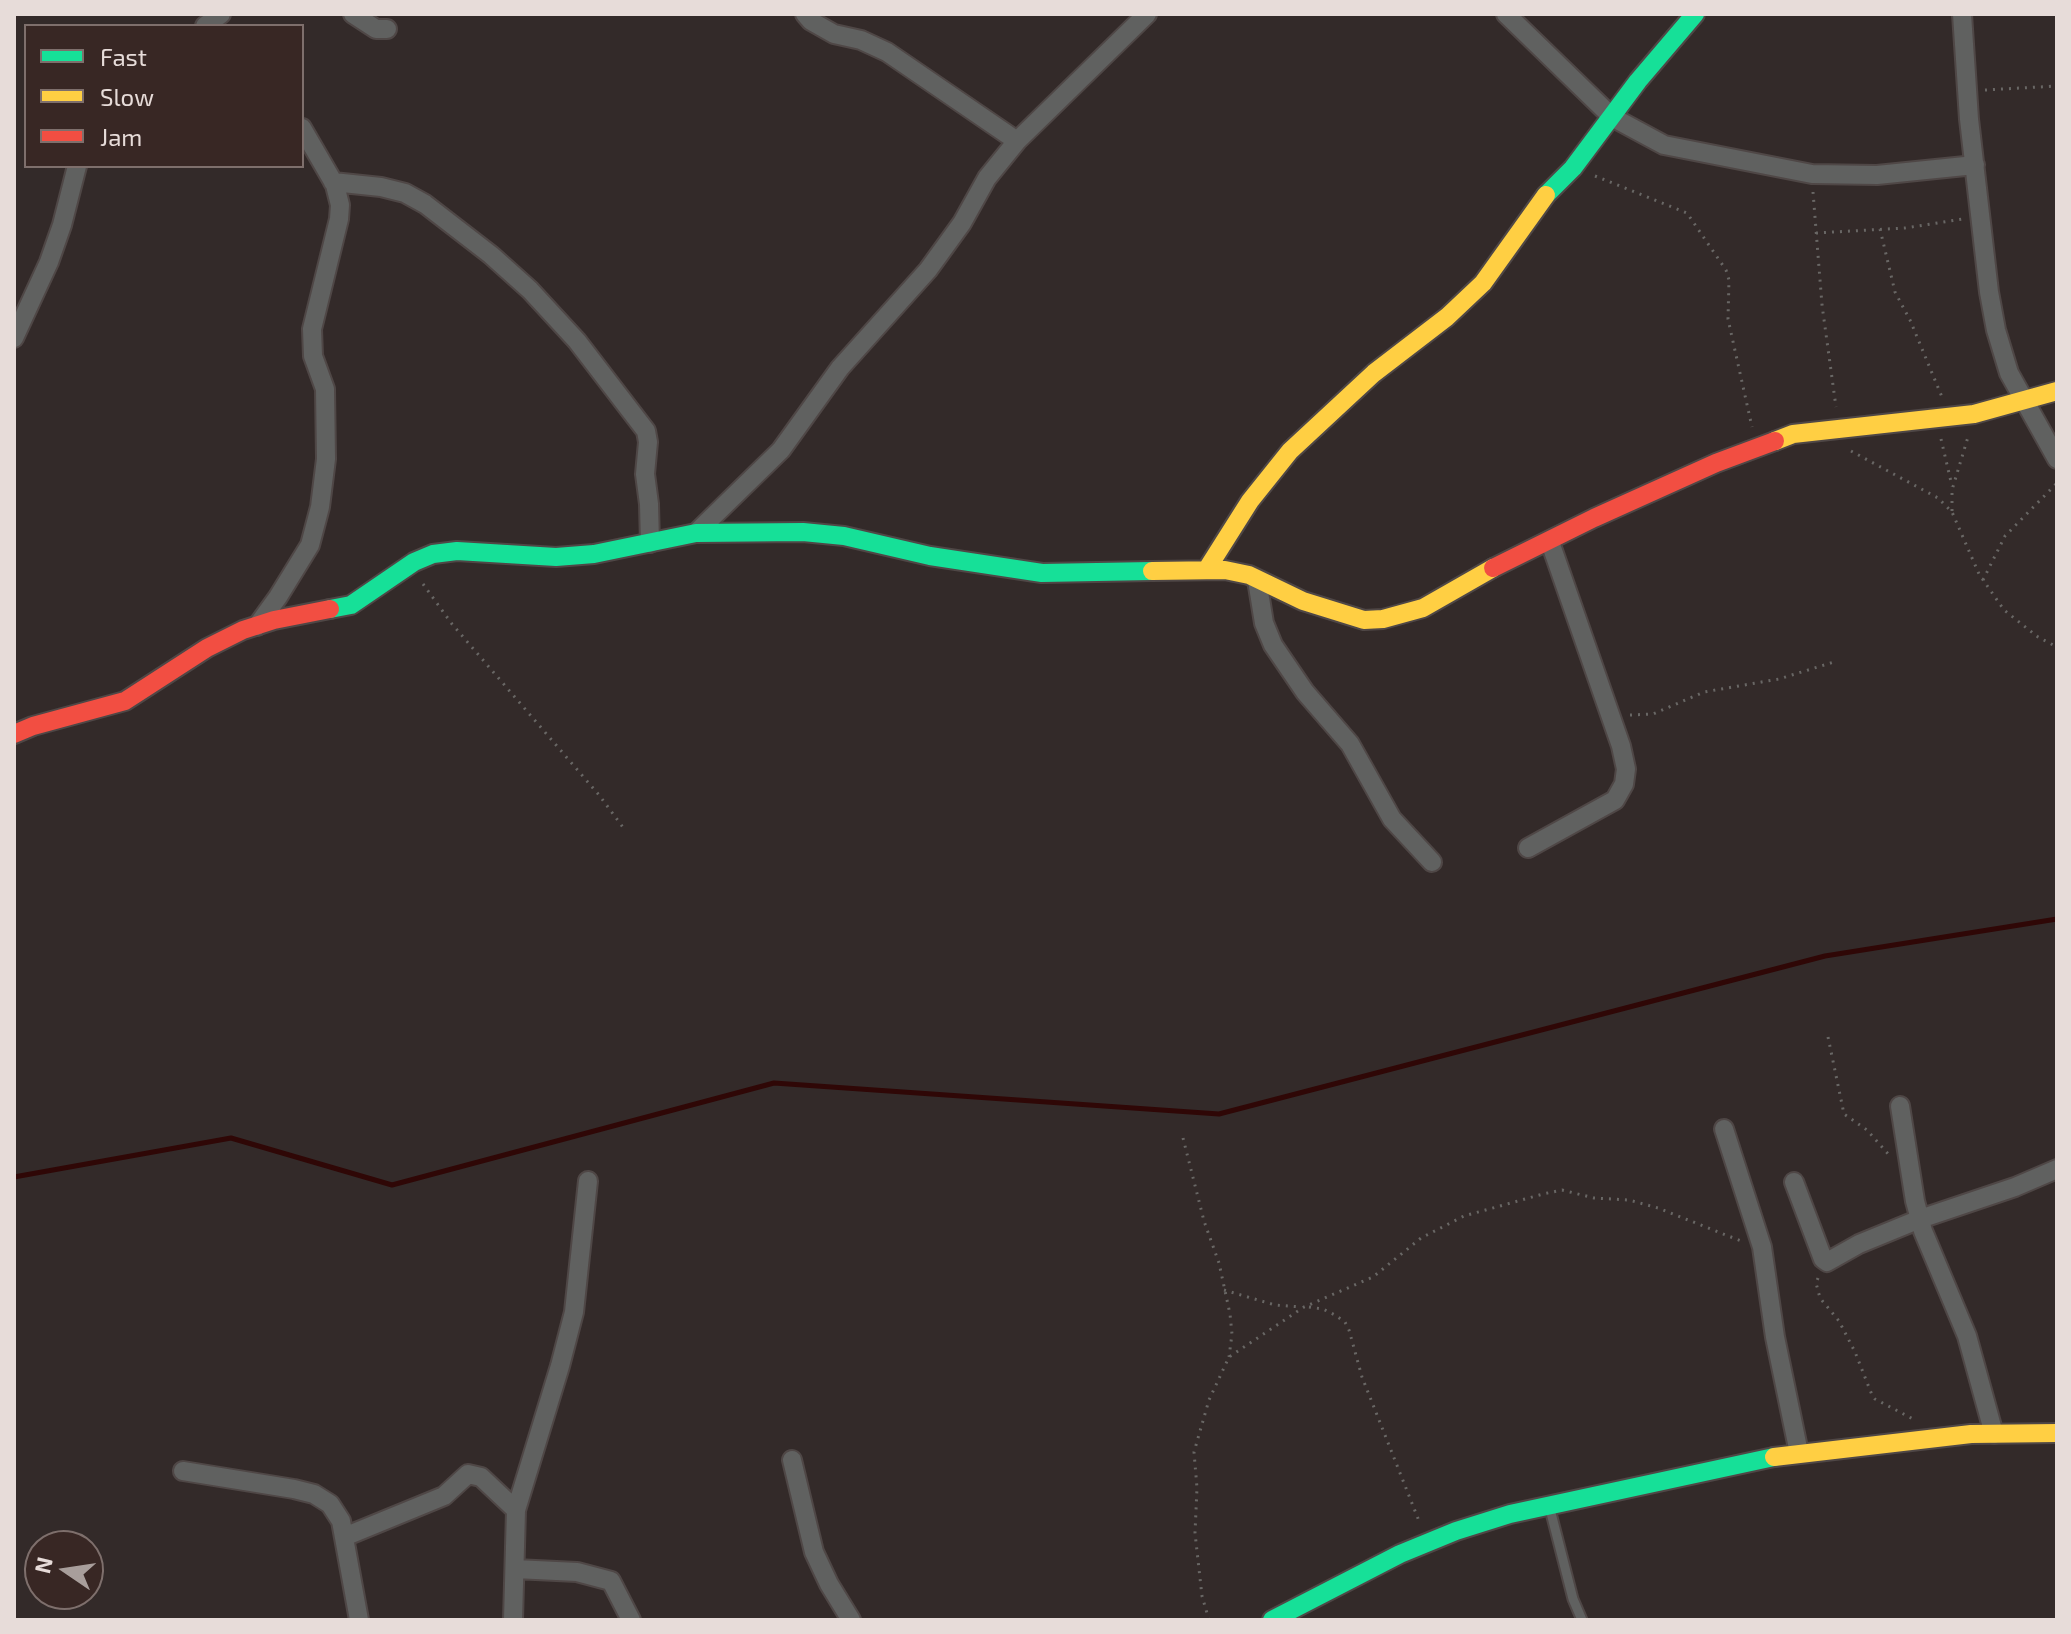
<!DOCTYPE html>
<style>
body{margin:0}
#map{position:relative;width:2071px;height:1634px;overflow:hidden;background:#332a29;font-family:"Exo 2",sans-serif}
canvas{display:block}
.frame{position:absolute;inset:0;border:16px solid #e7dcd9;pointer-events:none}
.legend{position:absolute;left:24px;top:24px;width:280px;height:144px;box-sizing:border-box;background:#382724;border:2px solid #7e6f6c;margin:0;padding:10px 14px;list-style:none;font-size:24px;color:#e7dcd9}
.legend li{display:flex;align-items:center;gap:16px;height:40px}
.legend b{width:40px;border:2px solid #7e6f6c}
.north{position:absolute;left:24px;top:1530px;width:80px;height:80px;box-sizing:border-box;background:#382724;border:2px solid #7e6f6c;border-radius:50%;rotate:283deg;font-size:22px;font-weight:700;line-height:32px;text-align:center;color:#e7dcd9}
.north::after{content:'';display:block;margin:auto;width:28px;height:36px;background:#a89e9b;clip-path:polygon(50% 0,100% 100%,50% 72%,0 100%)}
</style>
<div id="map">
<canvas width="2071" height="1634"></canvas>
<div class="frame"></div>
<ul class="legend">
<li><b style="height:10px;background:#16e098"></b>Fast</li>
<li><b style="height:10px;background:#ffcf43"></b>Slow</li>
<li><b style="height:10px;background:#f24e42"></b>Jam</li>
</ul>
<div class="north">N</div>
</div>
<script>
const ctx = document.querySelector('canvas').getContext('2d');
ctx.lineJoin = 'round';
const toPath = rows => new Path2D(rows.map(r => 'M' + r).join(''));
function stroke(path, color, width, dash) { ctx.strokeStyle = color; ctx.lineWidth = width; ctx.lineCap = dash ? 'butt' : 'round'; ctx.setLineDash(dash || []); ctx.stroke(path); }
stroke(toPath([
 [14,1177,231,1138,392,1185,774,1083,1219,1114,1825,956,2057,919]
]), '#2f0706', 5);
const lane = toPath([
 [1550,1509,1573,1599,1582,1620]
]);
const street = toPath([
 [353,14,376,29,387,29],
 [805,14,811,21,834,34,861,40,887,52,1017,141],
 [1506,14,1612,117,1664,145,1812,174,1877,175,1975,165],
 [1962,14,1969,119,1989,292,1996,330,2009,373,2057,459],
 [205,26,221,14],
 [333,182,381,187,405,193,425,204,491,255,530,290,577,341,646,431,648,442,645,474,649,504,650,543],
 [14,338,49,262,62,225,77,166],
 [696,533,781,450,840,368,928,270,962,223,987,178,1017,141,1147,14],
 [1257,580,1264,623,1273,645,1305,692,1350,744,1392,819,1432,862],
 [257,626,278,597,310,545,320,507,326,459,325,389,313,356,312,329,339,219,340,205,335,185,302,128],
 [1528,848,1615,800,1624,784,1626,769,1621,746,1550,542],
 [1900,1106,1915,1201,1923,1231,1967,1336,1994,1434],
 [1724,1129,1762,1247,1775,1337,1799,1453],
 [1794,1182,1823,1259,1827,1262,1859,1244,1920,1219,2015,1187,2057,1169],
 [792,1460,814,1552,829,1584,851,1620],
 [183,1471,294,1489,314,1494,330,1504,341,1521,359,1620],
 [344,1537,444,1496,468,1474,481,1477,516,1510],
 [515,1569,577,1572,611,1581,631,1620],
 [513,1620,516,1510,560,1366,574,1312,588,1181]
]);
const fast = toPath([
 [1546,195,1573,168,1638,81,1695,14],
 [330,609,351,605,414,562,433,554,457,551,556,557,594,554,696,533,803,532,844,536,930,556,1042,573,1152,571],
 [1272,1620,1400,1554,1456,1531,1510,1514,1774,1457]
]);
const slow = toPath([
 [1775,441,1793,434,1974,414,2057,391],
 [1207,569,1250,501,1290,451,1374,373,1447,317,1483,283,1546,195],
 [1152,571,1225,570,1249,575,1303,601,1364,620,1383,619,1423,608,1493,568],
 [1774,1457,1971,1434,2057,1433]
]);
const jam = toPath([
 [1493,568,1594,518,1716,463,1775,441],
 [14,734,33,726,125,701,207,648,243,630,274,620,330,609]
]);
stroke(lane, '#4f4746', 13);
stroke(street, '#4f4746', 22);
stroke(fast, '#4f4746', 22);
stroke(slow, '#4f4746', 22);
stroke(jam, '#4f4746', 22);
stroke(toPath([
 [1985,90,2057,86],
 [1595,176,1687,213,1726,270,1729,280,1728,319,1752,427],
 [1813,192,1822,305,1836,407],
 [1880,229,1895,292,1910,320,1942,397],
 [1816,233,1905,228,1963,219],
 [1941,439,1952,486],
 [1851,451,1938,498,1952,512,1979,574,2004,610,2038,637,2057,647],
 [1952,511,1952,490,1968,437],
 [1983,580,2005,536,2057,483],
 [423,584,452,624,599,795,625,830],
 [1630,715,1653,714,1704,692,1779,679,1837,661],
 [1828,1037,1844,1114,1867,1130,1890,1156],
 [1183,1138,1204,1221,1219,1263,1230,1314,1232,1334,1229,1357],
 [1818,1278,1816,1283,1820,1298,1839,1321,1855,1352,1872,1395,1875,1399,1913,1419],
 [1224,1290,1275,1305,1301,1307],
 [1309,1307,1323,1309,1335,1315,1345,1322,1349,1330,1362,1377,1419,1521],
 [1209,1620,1202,1596,1195,1533,1197,1488,1194,1452,1209,1400,1229,1357,1304,1307,1373,1277,1421,1238,1464,1216,1543,1194,1562,1190,1594,1198,1629,1200,1658,1208,1741,1241]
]), '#696765', 3, [2, 6]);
stroke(lane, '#606160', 9);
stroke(street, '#606160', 18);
stroke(fast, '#16e098', 18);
stroke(slow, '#ffcf43', 18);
stroke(jam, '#f24e42', 18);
</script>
